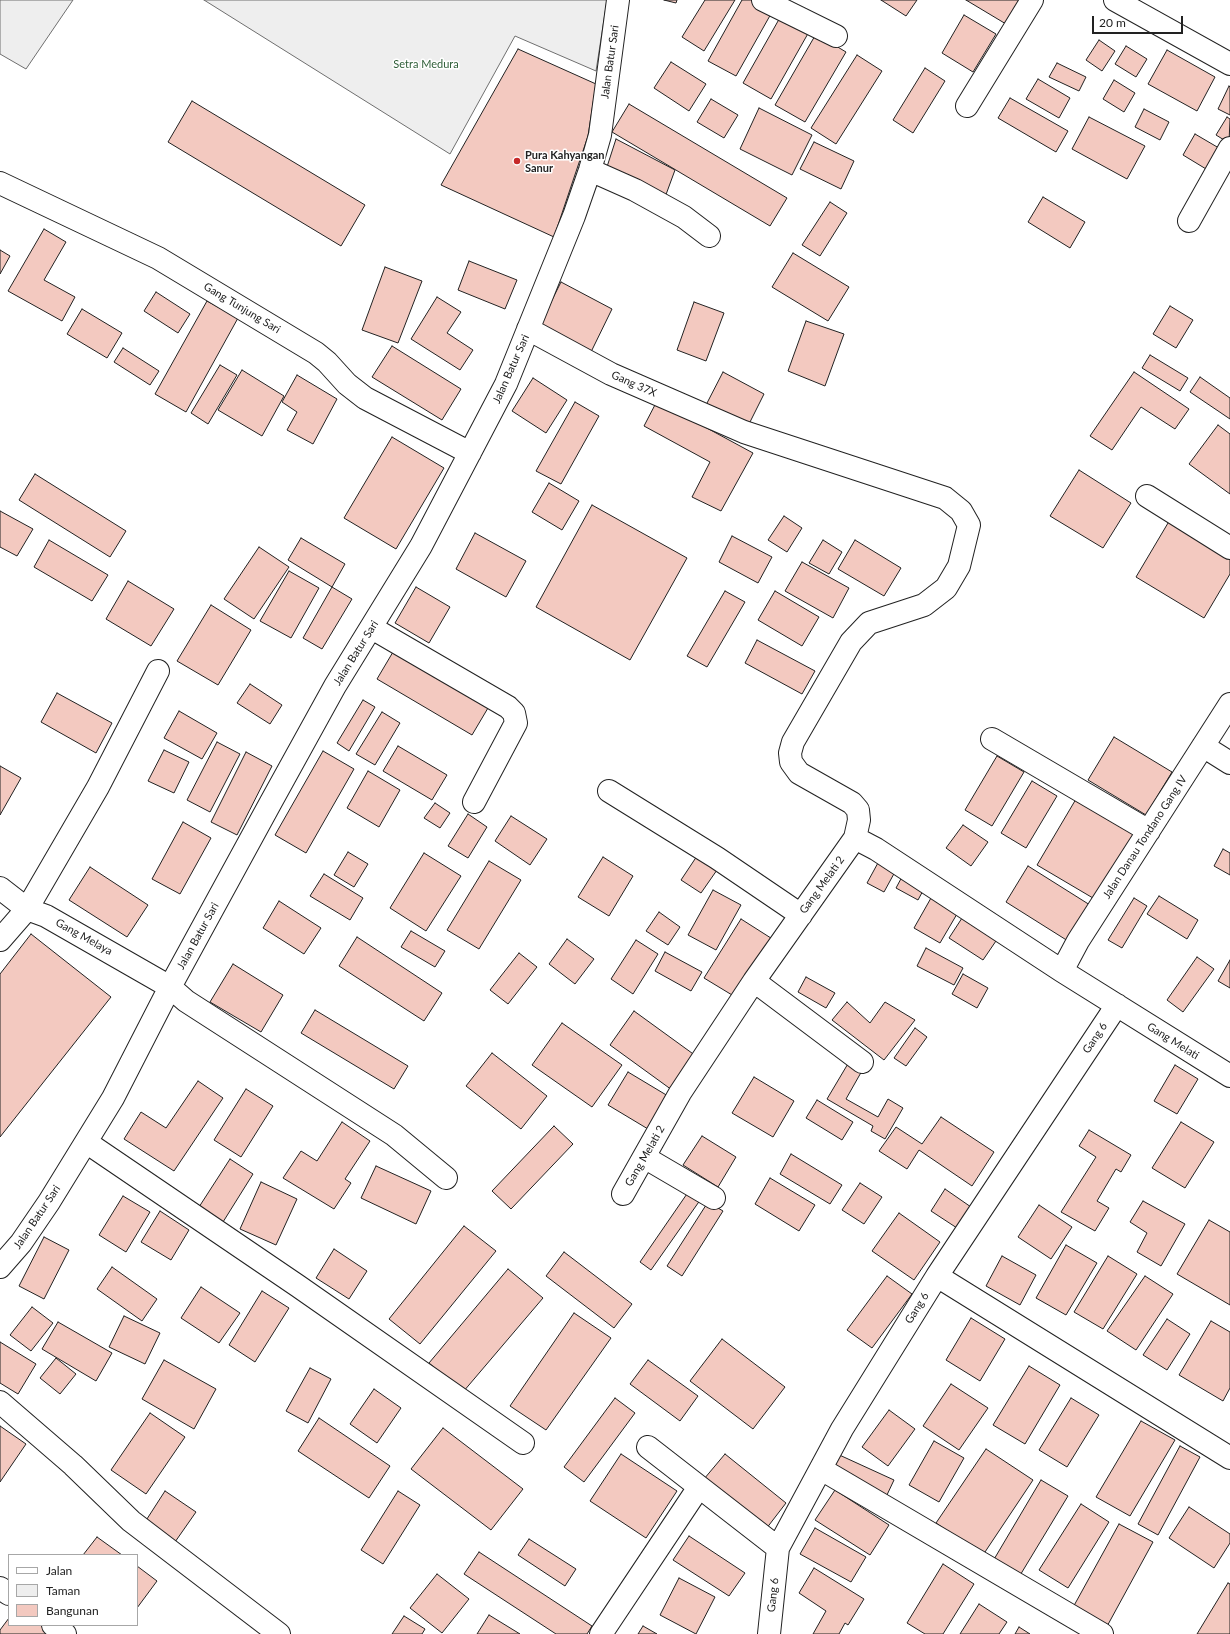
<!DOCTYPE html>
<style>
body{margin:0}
#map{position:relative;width:1230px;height:1634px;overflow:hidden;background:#fff;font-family:Lato,sans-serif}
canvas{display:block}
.legend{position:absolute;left:8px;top:1554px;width:130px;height:72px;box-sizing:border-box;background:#fff;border:1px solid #a7a7a7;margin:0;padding:5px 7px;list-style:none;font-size:12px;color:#222}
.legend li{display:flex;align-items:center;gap:8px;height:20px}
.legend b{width:20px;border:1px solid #a7a7a7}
.scale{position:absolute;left:1092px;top:16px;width:91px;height:18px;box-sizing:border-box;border:2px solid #222;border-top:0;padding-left:5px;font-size:12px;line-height:14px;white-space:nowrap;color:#222;-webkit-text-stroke:3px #fff;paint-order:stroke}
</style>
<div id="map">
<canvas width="1230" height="1634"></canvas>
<ul class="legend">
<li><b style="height:5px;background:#fff"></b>Jalan</li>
<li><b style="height:11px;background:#eee"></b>Taman</li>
<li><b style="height:11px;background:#f3c9c0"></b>Bangunan</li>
</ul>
<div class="scale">20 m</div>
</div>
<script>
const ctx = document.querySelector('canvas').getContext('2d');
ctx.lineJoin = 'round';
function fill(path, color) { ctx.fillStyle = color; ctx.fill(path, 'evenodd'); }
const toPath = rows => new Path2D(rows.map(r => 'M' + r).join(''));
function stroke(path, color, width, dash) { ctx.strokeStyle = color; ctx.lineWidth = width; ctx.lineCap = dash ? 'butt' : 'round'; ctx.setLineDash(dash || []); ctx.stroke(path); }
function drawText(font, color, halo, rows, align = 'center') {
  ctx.font = font + ' Lato,sans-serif'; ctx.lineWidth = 3; ctx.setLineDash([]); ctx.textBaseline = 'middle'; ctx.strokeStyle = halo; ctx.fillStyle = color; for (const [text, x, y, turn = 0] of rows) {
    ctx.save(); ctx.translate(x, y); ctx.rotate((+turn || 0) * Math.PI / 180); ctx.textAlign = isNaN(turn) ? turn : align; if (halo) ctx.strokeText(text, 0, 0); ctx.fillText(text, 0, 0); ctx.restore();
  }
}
const green = toPath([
 [0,0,73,0,26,69,0,54,0,0],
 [204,0,607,0,596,71,515,36,450,154,204,0]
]);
fill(green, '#eee');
stroke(green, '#6f6f6f', 1);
const building = toPath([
 [664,0,677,0,676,3,664,0],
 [705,0,735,0,704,51,682,37,705,0],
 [742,0,751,0,772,12,736,76,708,61,742,0],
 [881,0,917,0,906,16,881,0],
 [966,0,1028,0,1011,27,966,0],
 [782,14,810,30,771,99,743,83,782,14],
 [964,15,996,34,973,72,942,53,964,15],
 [816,34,846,52,805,122,775,105,816,34],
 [1099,40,1115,51,1102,71,1086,60,1099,40],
 [1126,46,1147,59,1136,77,1115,64,1126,46],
 [518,49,596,84,588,136,554,237,441,185,518,49],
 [1167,50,1215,77,1197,111,1148,84,1167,50],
 [857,55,882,71,836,144,811,128,857,55],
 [671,62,706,84,689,111,654,88,671,62],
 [1057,63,1086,77,1079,91,1049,77,1057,63],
 [925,68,945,81,913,133,893,120,925,68],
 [1038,79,1070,98,1059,118,1026,99,1038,79],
 [1114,80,1135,93,1124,112,1103,99,1114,80],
 [1229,86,1230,87,1230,115,1218,109,1229,86],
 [1010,98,1068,131,1056,152,998,118,1010,98],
 [711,99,738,115,724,138,697,122,711,99],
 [192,101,365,205,341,246,168,142,192,101],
 [629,104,787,198,770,226,612,132,629,104],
 [759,108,812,135,792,175,740,149,759,108],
 [1144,109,1169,122,1160,140,1135,127,1144,109],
 [1089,117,1145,146,1127,179,1072,149,1089,117],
 [1227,117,1230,119,1229,143,1216,135,1227,117],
 [1195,134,1224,151,1211,172,1183,155,1195,134],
 [616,139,675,170,664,200,605,173,616,139],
 [814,142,854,161,841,189,800,169,814,142],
 [1043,197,1085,222,1070,248,1028,222,1043,197],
 [830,202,847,213,820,256,802,245,830,202],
 [44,229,66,242,44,280,75,297,62,321,8,291,44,229],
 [0,250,10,256,0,274,0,250],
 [793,253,849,287,828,321,772,287,793,253],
 [469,261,517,280,505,309,458,290,469,261],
 [385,267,422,281,398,343,362,330,385,267],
 [561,282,612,309,591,352,539,326,561,282],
 [156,292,190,314,178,333,144,311,156,292],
 [437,297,461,312,447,333,473,350,460,370,411,339,437,297],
 [207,301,238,318,186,412,155,394,207,301],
 [694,302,724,313,706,361,677,350,694,302],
 [1170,306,1193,320,1176,348,1153,334,1170,306],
 [82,309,122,333,107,358,67,334,82,309],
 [806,321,844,334,825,386,788,371,806,321],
 [392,346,461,389,442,420,372,377,392,346],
 [123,348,159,371,150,385,114,362,123,348],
 [1150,355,1188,378,1180,391,1142,368,1150,355],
 [220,365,237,375,208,424,191,413,220,365],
 [242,370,284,396,262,436,218,410,242,370],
 [723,372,764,394,748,426,706,405,723,372],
 [1134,372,1189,409,1175,429,1141,407,1112,450,1090,436,1134,372],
 [297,375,337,399,313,444,287,430,297,412,282,402,297,375],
 [1200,377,1230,398,1230,419,1190,392,1200,377],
 [533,378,567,400,546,433,512,411,533,378],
 [657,401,753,453,721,511,692,497,710,462,644,426,657,401],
 [575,402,599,416,561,484,536,471,575,402],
 [1218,425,1230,434,1230,494,1189,464,1218,425],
 [392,437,444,468,396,549,344,518,392,437],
 [1079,470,1131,503,1103,548,1050,516,1079,470],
 [35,474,126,531,110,557,19,500,35,474],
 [549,483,579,501,562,530,532,512,549,483],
 [592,505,687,558,630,660,536,607,592,505],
 [0,511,33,529,17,556,0,547,0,511],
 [784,516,802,528,787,552,768,540,784,516],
 [1171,518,1230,553,1230,574,1204,618,1136,577,1171,518],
 [475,533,526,561,506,597,456,569,475,533],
 [732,536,772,557,758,583,719,562,732,536],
 [301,538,345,564,332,587,288,560,301,538],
 [49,540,108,575,92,601,34,567,49,540],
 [823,540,842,552,829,574,809,563,823,540],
 [855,540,901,568,884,596,838,569,855,540],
 [259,547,289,567,254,619,224,599,259,547],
 [802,562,849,588,833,618,785,591,802,562],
 [289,571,319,588,291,638,260,621,289,571],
 [128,581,174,609,151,646,106,619,128,581],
 [332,587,352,599,322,649,303,638,332,587],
 [416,587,450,607,429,643,395,623,416,587],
 [725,591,745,602,707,667,687,656,725,591],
 [775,591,819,617,802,646,758,620,775,591],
 [211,605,251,630,218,685,177,661,211,605],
 [757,640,815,671,802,694,745,663,757,640],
 [393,652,488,708,472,735,377,679,393,652],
 [250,684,282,705,270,724,237,703,250,684],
 [57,693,112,723,96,753,41,722,57,693],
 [363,700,375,707,349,751,337,743,363,700],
 [179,711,217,733,202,759,164,738,179,711],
 [382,712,400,723,375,765,356,754,382,712],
 [1114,737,1172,772,1146,815,1088,780,1114,737],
 [217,742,240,754,210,812,187,800,217,742],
 [398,746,447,775,432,800,383,771,398,746],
 [164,750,189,762,174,793,148,781,164,750],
 [323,751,354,769,306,853,275,835,323,751],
 [246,752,272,766,237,835,211,822,246,752],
 [997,756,1024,772,992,826,965,810,997,756],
 [0,766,21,778,0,815,0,766],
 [368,771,400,790,379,827,347,808,368,771],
 [1032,781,1057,796,1026,848,1001,833,1032,781],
 [1079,794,1140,831,1098,901,1037,865,1079,794],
 [435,803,450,813,440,828,424,818,435,803],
 [468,814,487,827,468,858,448,846,468,814],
 [511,816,547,839,530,865,495,841,511,816],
 [183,822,211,838,180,894,152,879,183,822],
 [963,825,988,842,971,866,946,848,963,825],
 [1223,849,1230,853,1230,875,1214,866,1223,849],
 [348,852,368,864,354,887,334,875,348,852],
 [424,853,461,876,426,931,390,908,424,853],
 [697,856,717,870,701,893,681,880,697,856],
 [603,857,633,876,609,916,578,897,603,857],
 [489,861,521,880,479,949,447,930,489,861],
 [879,861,896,870,884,892,867,883,879,861],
 [1028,866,1090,905,1068,941,1006,902,1028,866],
 [90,867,148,905,127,937,69,900,90,867],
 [324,874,363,898,350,920,310,896,324,874],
 [903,875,925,887,918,900,896,888,903,875],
 [713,890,741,905,716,950,688,935,713,890],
 [1159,896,1198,920,1187,939,1147,914,1159,896],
 [931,898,957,914,940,943,914,928,931,898],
 [1134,898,1147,906,1122,948,1108,940,1134,898],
 [279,901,321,928,304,954,263,928,279,901],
 [659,912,680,927,668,945,646,931,659,912],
 [964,915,998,938,983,960,949,938,964,915],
 [741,919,774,940,737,998,704,978,741,919],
 [411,931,445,951,435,967,401,947,411,931],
 [31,934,111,997,0,1137,0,974,31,934],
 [357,937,442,993,424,1021,339,966,357,937],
 [567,939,594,959,575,984,549,964,567,939],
 [636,940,658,954,633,994,611,979,636,940],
 [926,948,963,968,954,985,917,966,926,948],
 [665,952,702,972,691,991,655,971,665,952],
 [519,953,537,967,508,1004,490,990,519,953],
 [1197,957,1214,969,1183,1012,1167,1000,1197,957],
 [1230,960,1230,988,1218,981,1230,960],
 [233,964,283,995,261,1032,210,1002,233,964],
 [963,974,988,988,977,1008,952,994,963,974],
 [806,977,835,993,826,1008,798,992,806,977],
 [847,1002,870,1023,885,1002,915,1020,884,1060,832,1020,847,1002],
 [315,1010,408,1066,394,1089,301,1033,315,1010],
 [634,1011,696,1056,672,1090,610,1045,634,1011],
 [562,1023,622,1065,592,1107,532,1065,562,1023],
 [915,1028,927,1037,906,1066,894,1058,915,1028],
 [492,1053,547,1096,521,1129,466,1086,492,1053],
 [849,1062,863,1069,846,1099,878,1117,888,1099,903,1108,885,1139,871,1131,873,1126,827,1099,849,1062],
 [1175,1065,1198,1079,1177,1114,1154,1101,1175,1065],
 [628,1072,668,1096,648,1129,608,1105,628,1072],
 [754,1077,794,1101,773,1137,732,1113,754,1077],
 [198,1081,223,1098,174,1171,124,1139,141,1112,166,1128,198,1081],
 [246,1089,273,1106,241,1157,214,1140,246,1089],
 [817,1100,853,1122,842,1140,806,1118,817,1100],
 [941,1117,994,1152,972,1186,919,1150,907,1169,879,1151,896,1127,922,1144,941,1117],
 [342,1122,370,1141,345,1179,351,1183,334,1209,283,1178,301,1151,317,1161,342,1122],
 [1181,1122,1214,1142,1185,1188,1152,1168,1181,1122],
 [554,1126,573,1144,511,1209,492,1191,554,1126],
 [1089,1130,1131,1155,1121,1172,1116,1169,1097,1201,1109,1208,1095,1231,1061,1212,1096,1157,1079,1146,1089,1130],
 [702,1136,736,1157,718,1187,683,1165,702,1136],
 [791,1154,842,1185,830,1204,780,1174,791,1154],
 [230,1159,253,1174,223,1222,199,1207,230,1159],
 [376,1166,431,1191,416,1224,361,1198,376,1166],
 [770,1178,815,1205,799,1231,755,1204,770,1178],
 [261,1182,297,1199,276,1245,240,1229,261,1182],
 [860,1183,882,1197,864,1224,842,1210,860,1183],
 [691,1188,703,1196,651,1270,640,1262,691,1188],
 [945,1189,971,1207,957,1228,931,1211,945,1189],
 [123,1196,150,1212,126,1252,99,1235,123,1196],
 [1143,1201,1185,1224,1161,1266,1137,1252,1147,1233,1130,1222,1143,1201],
 [708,1202,723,1211,682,1276,667,1266,708,1202],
 [1039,1205,1072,1227,1051,1259,1018,1237,1039,1205],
 [160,1211,189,1230,171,1260,141,1242,160,1211],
 [899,1213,940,1242,914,1280,872,1251,899,1213],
 [1209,1220,1230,1232,1230,1305,1177,1274,1209,1220],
 [464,1226,496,1251,420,1344,389,1319,464,1226],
 [44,1237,69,1250,44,1299,19,1286,44,1237],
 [1066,1245,1097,1263,1066,1315,1036,1298,1066,1245],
 [334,1249,367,1271,349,1299,316,1278,334,1249],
 [564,1252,632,1304,614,1328,546,1276,564,1252],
 [1002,1256,1036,1275,1020,1305,986,1286,1002,1256],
 [1108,1256,1137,1274,1103,1329,1074,1312,1108,1256],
 [112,1267,157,1299,142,1321,97,1289,112,1267],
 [508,1269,543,1298,463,1392,429,1363,508,1269],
 [887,1276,912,1294,872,1348,847,1330,887,1276],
 [1145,1276,1173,1294,1136,1350,1107,1331,1145,1276],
 [201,1287,240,1313,219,1343,181,1318,201,1287],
 [262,1291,289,1308,255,1362,229,1345,262,1291],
 [32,1307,53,1323,31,1351,10,1335,32,1307],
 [574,1313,611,1338,546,1430,510,1406,574,1313],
 [124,1316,160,1333,145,1364,109,1347,124,1316],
 [971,1318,1005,1339,980,1381,946,1360,971,1318],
 [1167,1319,1190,1334,1167,1370,1143,1355,1167,1319],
 [1211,1321,1230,1332,1230,1388,1223,1401,1179,1375,1211,1321],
 [58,1322,112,1353,96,1381,42,1349,58,1322],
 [722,1339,785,1387,753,1429,690,1381,722,1339],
 [0,1342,36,1364,18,1394,0,1383,0,1342],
 [56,1358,76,1374,60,1394,40,1378,56,1358],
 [164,1360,216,1389,194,1429,142,1399,164,1360],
 [648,1360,698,1396,680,1421,630,1384,648,1360],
 [1029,1366,1060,1385,1025,1444,993,1425,1029,1366],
 [310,1368,331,1379,308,1423,286,1411,310,1368],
 [951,1384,988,1408,959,1450,923,1426,951,1384],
 [374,1389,401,1408,377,1443,350,1424,374,1389],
 [615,1398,635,1413,584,1482,564,1467,615,1398],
 [1071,1398,1099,1415,1067,1467,1039,1450,1071,1398],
 [889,1410,915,1429,888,1466,862,1447,889,1410],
 [150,1413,185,1437,146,1494,111,1470,150,1413],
 [319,1418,390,1466,369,1498,298,1451,319,1418],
 [1141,1421,1175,1440,1130,1516,1096,1497,1141,1421],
 [0,1426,26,1444,0,1482,0,1426],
 [443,1428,523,1489,491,1530,411,1469,443,1428],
 [934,1441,964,1458,939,1502,909,1485,934,1441],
 [1180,1446,1200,1457,1158,1535,1138,1524,1180,1446],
 [986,1449,1033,1480,983,1555,936,1523,986,1449],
 [835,1453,894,1480,886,1497,828,1469,835,1453],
 [621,1454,677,1491,646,1538,590,1501,621,1454],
 [725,1454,786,1503,766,1529,704,1479,725,1454],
 [1041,1480,1068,1496,1019,1577,993,1561,1041,1480],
 [835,1490,889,1525,870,1555,815,1520,835,1490],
 [165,1491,196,1512,175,1542,145,1522,165,1491],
 [398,1491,420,1505,383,1564,361,1550,398,1491],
 [1081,1504,1109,1522,1068,1588,1039,1570,1081,1504],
 [1189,1507,1230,1534,1230,1543,1214,1568,1169,1538,1189,1507],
 [1119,1524,1153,1542,1105,1630,1071,1611,1119,1524],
 [815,1528,866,1557,851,1582,800,1554,815,1528],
 [689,1536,745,1573,729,1596,673,1560,689,1536],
 [97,1537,122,1555,83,1555,97,1537],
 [529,1539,576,1569,565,1586,518,1555,529,1539],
 [479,1552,592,1626,587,1634,556,1634,464,1574,479,1552],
 [943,1564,974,1584,943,1634,925,1634,907,1623,943,1564],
 [137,1566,157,1581,137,1608,137,1566],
 [814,1568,864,1599,848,1625,845,1623,839,1634,813,1634,826,1611,799,1593,814,1568],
 [437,1574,469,1599,442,1633,410,1608,437,1574],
 [679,1578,715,1597,696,1634,660,1615,679,1578],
 [1228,1583,1230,1584,1230,1634,1197,1634,1228,1583],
 [979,1604,1007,1622,999,1634,960,1634,979,1604],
 [489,1615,520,1634,477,1634,489,1615],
 [404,1616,425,1629,422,1634,392,1634,404,1616],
 [9,1618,9,1625,44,1625,53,1634,0,1634,0,1630,9,1618],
 [643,1626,657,1634,638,1634,643,1626],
 [1019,1627,1030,1634,1015,1634,1019,1627]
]);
fill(building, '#f3c9c0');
stroke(building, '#222', 1);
const minor = toPath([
 [763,0,836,36],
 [1115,0,1230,64],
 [967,106,1032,0],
 [590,170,635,190,684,217,709,236],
 [0,183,158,258,316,353,327,362,347,384,365,398,470,453],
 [1189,221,1230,148],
 [528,329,611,374,744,432,945,498,961,511,969,525,959,566,946,588,924,605,869,623,851,642,793,742,790,753,791,762,799,773,852,803,858,810,859,820,855,838,754,981,680,1093,623,1194],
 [1147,496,1230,548],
 [372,628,508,707,514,713,516,723,474,802],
 [992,739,1149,831],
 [1203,746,1230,763],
 [609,791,717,858,801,915],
 [855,838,876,849,1062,971,1230,1076],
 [0,888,27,909,46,916,170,987,186,1001,394,1135,446,1178],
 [0,940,27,909,98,787,158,671],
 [1062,971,1078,941,1230,704],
 [754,981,862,1062],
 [86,1142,298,1286,523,1443],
 [644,1157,714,1198],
 [0,1267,21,1243,49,1202,113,1098,170,987,271,802,335,686,421,546,506,384,574,216,590,170,600,135,618,0],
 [937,1276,1230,1458],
 [0,1402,73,1465,131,1521,279,1634],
 [648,1447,778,1548],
 [821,1469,1102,1634],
 [0,1588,9,1594],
 [53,1625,65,1634],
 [601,1634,699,1487],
 [769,1634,778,1548,842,1429,937,1276,1117,1005]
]);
stroke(minor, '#222', 24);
stroke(minor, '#fff', 22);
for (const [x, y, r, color] of [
 [517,161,4,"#c62828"]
]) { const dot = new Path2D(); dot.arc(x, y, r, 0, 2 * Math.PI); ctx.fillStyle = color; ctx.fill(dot); stroke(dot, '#fff', 1.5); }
drawText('11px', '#222', '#fff', [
 ["Jalan Batur Sari",610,62,-82],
 ["Gang Tunjung Sari",242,308,31],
 ["Jalan Batur Sari",511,369,-66],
 ["Gang 37X",634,384,24],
 ["Jalan Batur Sari",356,653,-58],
 ["Jalan Danau Tondano Gang IV",1145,837,-57],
 ["Gang Melati 2",822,885,-54],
 ["Jalan Batur Sari",198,936,-61],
 ["Gang Melaya",84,937,29],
 ["Gang 6",1095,1038,-56],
 ["Gang Melati",1173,1041,32],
 ["Gang Melati 2",645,1156,-60],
 ["Jalan Batur Sari",37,1217,-56],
 ["Gang 6",917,1308,-58],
 ["Gang 6",773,1595,-84]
]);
drawText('11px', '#2f5e38', '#fff', [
 ["Setra Medura",426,64]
]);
drawText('bold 11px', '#222', '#fff', [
 ["Pura Kahyangan",525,155],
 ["Sanur",525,168]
], 'left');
</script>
